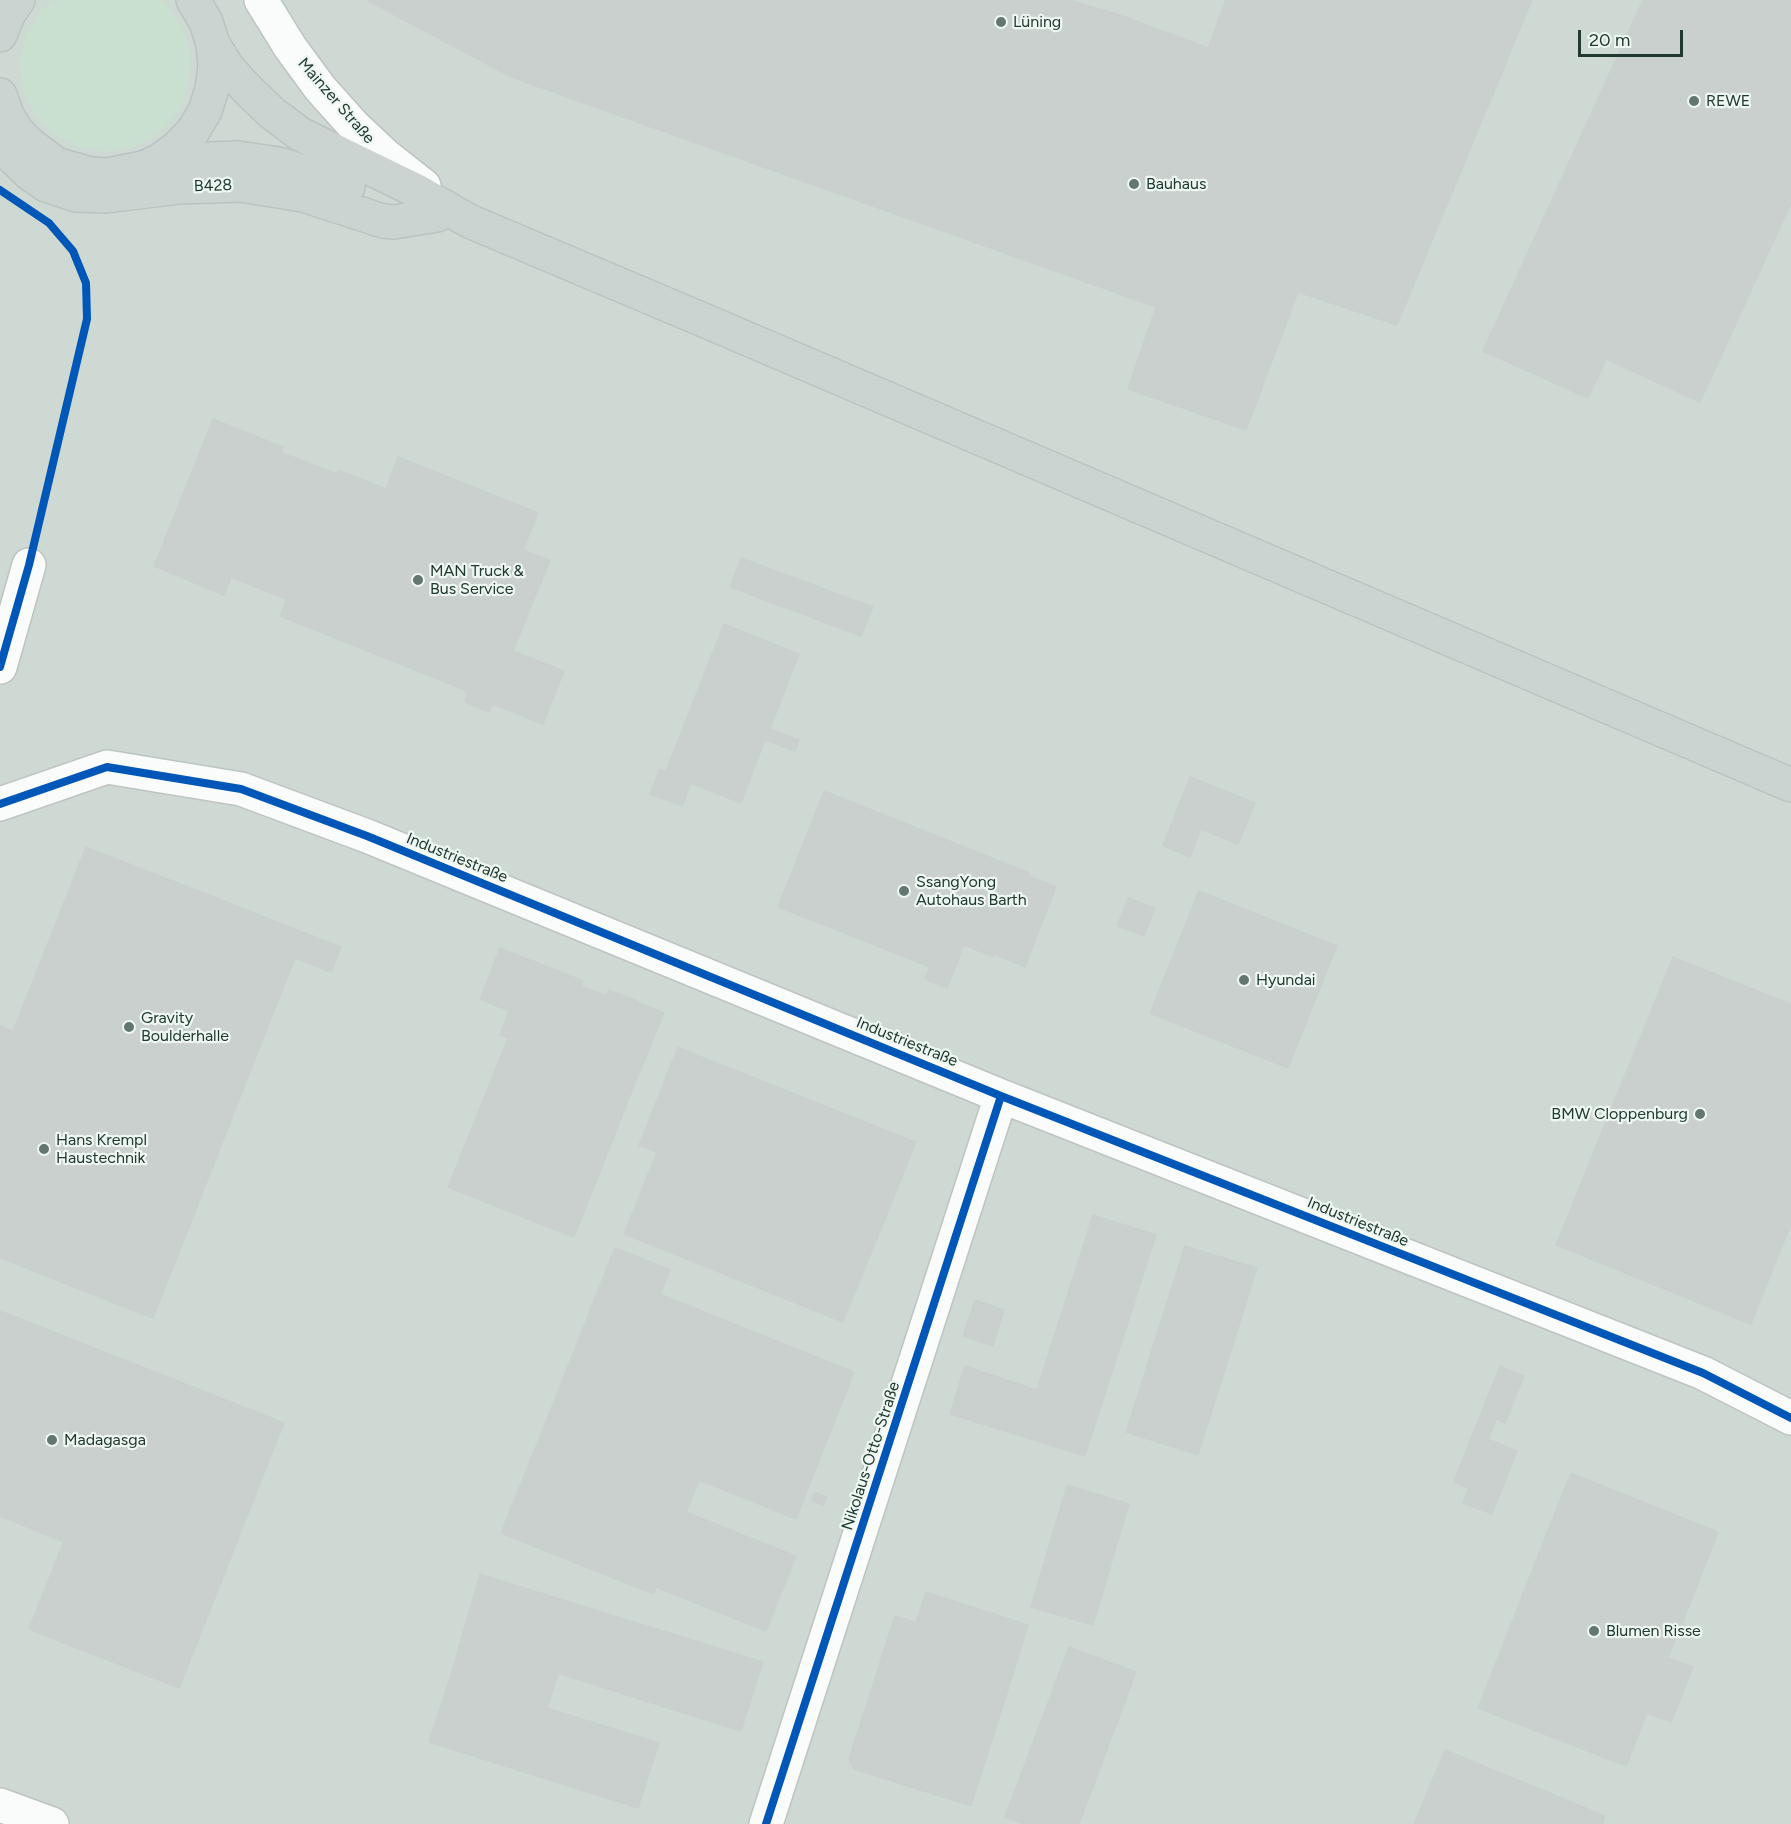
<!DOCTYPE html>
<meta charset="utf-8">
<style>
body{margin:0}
#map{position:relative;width:1791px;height:1824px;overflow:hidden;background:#e1e7e4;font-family:Figtree,sans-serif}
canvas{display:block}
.scale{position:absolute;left:1578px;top:30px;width:105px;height:27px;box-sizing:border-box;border:3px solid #203931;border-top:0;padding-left:8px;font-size:18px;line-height:21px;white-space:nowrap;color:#203931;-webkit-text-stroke:4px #eef7f2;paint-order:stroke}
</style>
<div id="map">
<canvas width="1791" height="1824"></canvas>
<div class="scale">20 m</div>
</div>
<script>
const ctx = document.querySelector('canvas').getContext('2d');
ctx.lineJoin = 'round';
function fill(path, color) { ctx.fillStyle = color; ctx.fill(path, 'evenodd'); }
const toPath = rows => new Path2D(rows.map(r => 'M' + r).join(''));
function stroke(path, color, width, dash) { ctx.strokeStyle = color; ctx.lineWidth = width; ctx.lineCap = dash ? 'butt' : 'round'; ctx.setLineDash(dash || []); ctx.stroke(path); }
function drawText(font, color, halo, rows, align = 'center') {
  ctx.font = font + ' Figtree,sans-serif'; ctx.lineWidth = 4.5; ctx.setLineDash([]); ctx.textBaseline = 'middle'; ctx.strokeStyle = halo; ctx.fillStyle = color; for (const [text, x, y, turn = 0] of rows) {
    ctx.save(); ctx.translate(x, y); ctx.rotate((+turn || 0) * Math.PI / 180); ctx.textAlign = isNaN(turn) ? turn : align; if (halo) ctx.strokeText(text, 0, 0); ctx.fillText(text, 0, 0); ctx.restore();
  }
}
fill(toPath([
 [0,0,1791,0,1791,1824,0,1824]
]), '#ced9d4');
fill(toPath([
 [53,0,159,0,168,7,184,30,191,57,189,85,179,111,160,132,135,146,108,152,79,147,55,135,35,114,23,89,20,61,27,33,42,9]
]), '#c9e0d0');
const building = toPath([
 [367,0,1069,0,1117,14,1208,48,1226,0,1532,0,1397,325,1298,292,1246,430,1128,389,1156,307,511,77,367,0],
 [1643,0,1791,0,1791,203,1700,402,1606,359,1588,398,1483,351,1643,0],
 [213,419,283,447,224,595,154,566,213,419],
 [280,452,311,464,261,589,230,577,280,452],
 [398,457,446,476,433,508,386,489,398,457],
 [311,464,337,474,286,599,261,589,311,464],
 [338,470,525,545,523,550,550,560,513,651,564,671,543,724,493,704,489,712,465,702,468,694,466,693,467,691,280,616,338,470],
 [446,476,538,513,525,545,433,508,446,476],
 [741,558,873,607,861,636,730,587,741,558],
 [724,624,799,654,770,729,799,740,795,751,765,740,741,803,691,783,717,718,691,707,724,624],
 [691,707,717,718,682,806,650,794,660,769,666,771,691,707],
 [1190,777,1255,803,1238,844,1201,829,1190,857,1163,846,1190,777],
 [824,791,1029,873,994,957,964,945,947,988,925,979,930,967,778,907,824,791],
 [86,847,341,947,331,972,295,958,153,1318,0,1258,0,1026,13,1031,86,847],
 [1028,876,1056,887,1025,967,996,955,1028,876],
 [1199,891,1337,946,1288,1068,1150,1013,1199,891],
 [1128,898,1155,908,1144,936,1117,926,1128,898],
 [500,948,583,981,581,986,607,996,609,990,637,1001,607,1077,500,1035,509,1011,480,999,500,948],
 [1673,957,1791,1004,1791,1224,1751,1324,1556,1245,1673,957],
 [637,1002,664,1013,633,1088,607,1077,637,1002],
 [508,1038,633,1088,574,1237,448,1187,508,1038],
 [678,1047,696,1055,656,1152,639,1145,678,1047],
 [696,1055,916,1142,843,1322,624,1234,696,1055],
 [1093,1215,1156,1235,1085,1456,950,1414,965,1366,1037,1390,1093,1215],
 [1185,1246,1257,1268,1198,1455,1126,1432,1185,1246],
 [615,1248,670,1270,660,1294,854,1372,796,1519,547,1419,615,1248],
 [975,1300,1004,1310,993,1346,963,1336,975,1300],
 [0,1311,135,1364,64,1542,0,1516,0,1311],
 [135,1364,284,1423,179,1688,29,1629,135,1364],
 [1500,1366,1524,1376,1505,1423,1496,1419,1488,1440,1473,1433,1500,1366],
 [547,1419,699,1481,686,1512,738,1533,708,1608,656,1587,654,1594,501,1533,547,1419],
 [1473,1433,1517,1451,1492,1514,1463,1503,1469,1488,1454,1482,1473,1433],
 [1571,1473,1718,1532,1690,1604,1542,1546,1571,1473],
 [1067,1485,1129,1504,1093,1625,1031,1607,1067,1485],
 [815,1493,827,1497,823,1505,812,1500,815,1493],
 [738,1533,796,1556,766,1631,708,1608,738,1533],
 [1542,1546,1690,1604,1668,1658,1693,1667,1671,1722,1647,1713,1626,1766,1478,1708,1542,1546],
 [480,1574,579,1605,547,1709,450,1678,480,1574],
 [926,1592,1028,1625,1019,1655,916,1622,926,1592],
 [579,1605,702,1643,680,1712,558,1673,579,1605],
 [895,1616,1019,1655,971,1806,854,1769,849,1759,895,1616],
 [702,1643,763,1662,741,1731,680,1712,702,1643],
 [1069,1647,1136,1672,1079,1824,1023,1824,1005,1817,1069,1647],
 [450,1678,659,1743,638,1808,429,1742,450,1678],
 [1445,1750,1605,1816,1602,1824,1414,1824,1445,1750]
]);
fill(building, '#cad0cd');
stroke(building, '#cad0cd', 1.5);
const minor = toPath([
 [261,0,290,47,320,88,354,126,386,156,424,186],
 [0,667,29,565],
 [0,804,107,767,241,789,367,836,1001,1096,1703,1373,1791,1418],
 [0,1805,52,1824],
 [766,1824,1001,1096]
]);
const major = toPath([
 [0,35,9,13,18,0],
 [213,44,228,68,247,89,272,113,300,134,417,191,469,221,701,319,1791,785],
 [0,95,7,115,16,130,28,143,56,164,91,174,108,175,143,168,159,161,178,147,193,131,205,111,212,89,215,66,213,44,206,22,193,0],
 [0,145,30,174,46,185,76,195,106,196,179,187,240,185,303,195,383,221,394,222,437,215],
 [159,161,238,158,279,164,315,175,348,187]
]);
stroke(minor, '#bec4c1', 36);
stroke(major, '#bbc3c1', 36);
stroke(minor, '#fafbfb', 33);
stroke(major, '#ccd4d1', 33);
stroke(toPath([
 [0,190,49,223,73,251,86,283,87,319,29,565,0,667],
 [0,804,107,767,241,789,367,836,1001,1096,1703,1373,1791,1418],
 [766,1824,1001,1096]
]), '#0057b8', 8);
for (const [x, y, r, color] of [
 [1001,22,6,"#647670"],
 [1694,101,6,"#647670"],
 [1134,184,6,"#647670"],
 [418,580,6,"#647670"],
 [904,891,6,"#647670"],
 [1244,980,6,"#647670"],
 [129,1027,6,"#647670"],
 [1700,1114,6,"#647670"],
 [44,1149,6,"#647670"],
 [52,1440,6,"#647670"],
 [1594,1631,6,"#647670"]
]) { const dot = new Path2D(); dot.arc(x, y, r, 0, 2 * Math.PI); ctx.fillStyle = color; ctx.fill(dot); stroke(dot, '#eef7f2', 2); }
drawText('16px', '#203931', '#eef7f2', [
 ["Lüning",1013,22],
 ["REWE",1706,101],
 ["Bauhaus",1146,184],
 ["MAN Truck &",430,571],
 ["Bus Service",430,589],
 ["SsangYong",916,882],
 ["Autohaus Barth",916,900],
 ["Hyundai",1256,980],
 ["Gravity",141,1018],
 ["Boulderhalle",141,1036],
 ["BMW Cloppenburg",1688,1114,"right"],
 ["Hans Krempl",56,1140],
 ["Haustechnik",56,1158],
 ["Madagasga",64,1440],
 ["Blumen Risse",1606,1631]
], 'left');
drawText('16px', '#203931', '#eef7f2', [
 ["Mainzer Straße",336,101,49],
 ["B428",213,186,-2],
 ["Industriestraße",457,858,22],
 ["Industriestraße",907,1042,22],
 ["Industriestraße",1358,1222,22],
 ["Nikolaus-Otto-Straße",871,1456,-72]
]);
</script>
